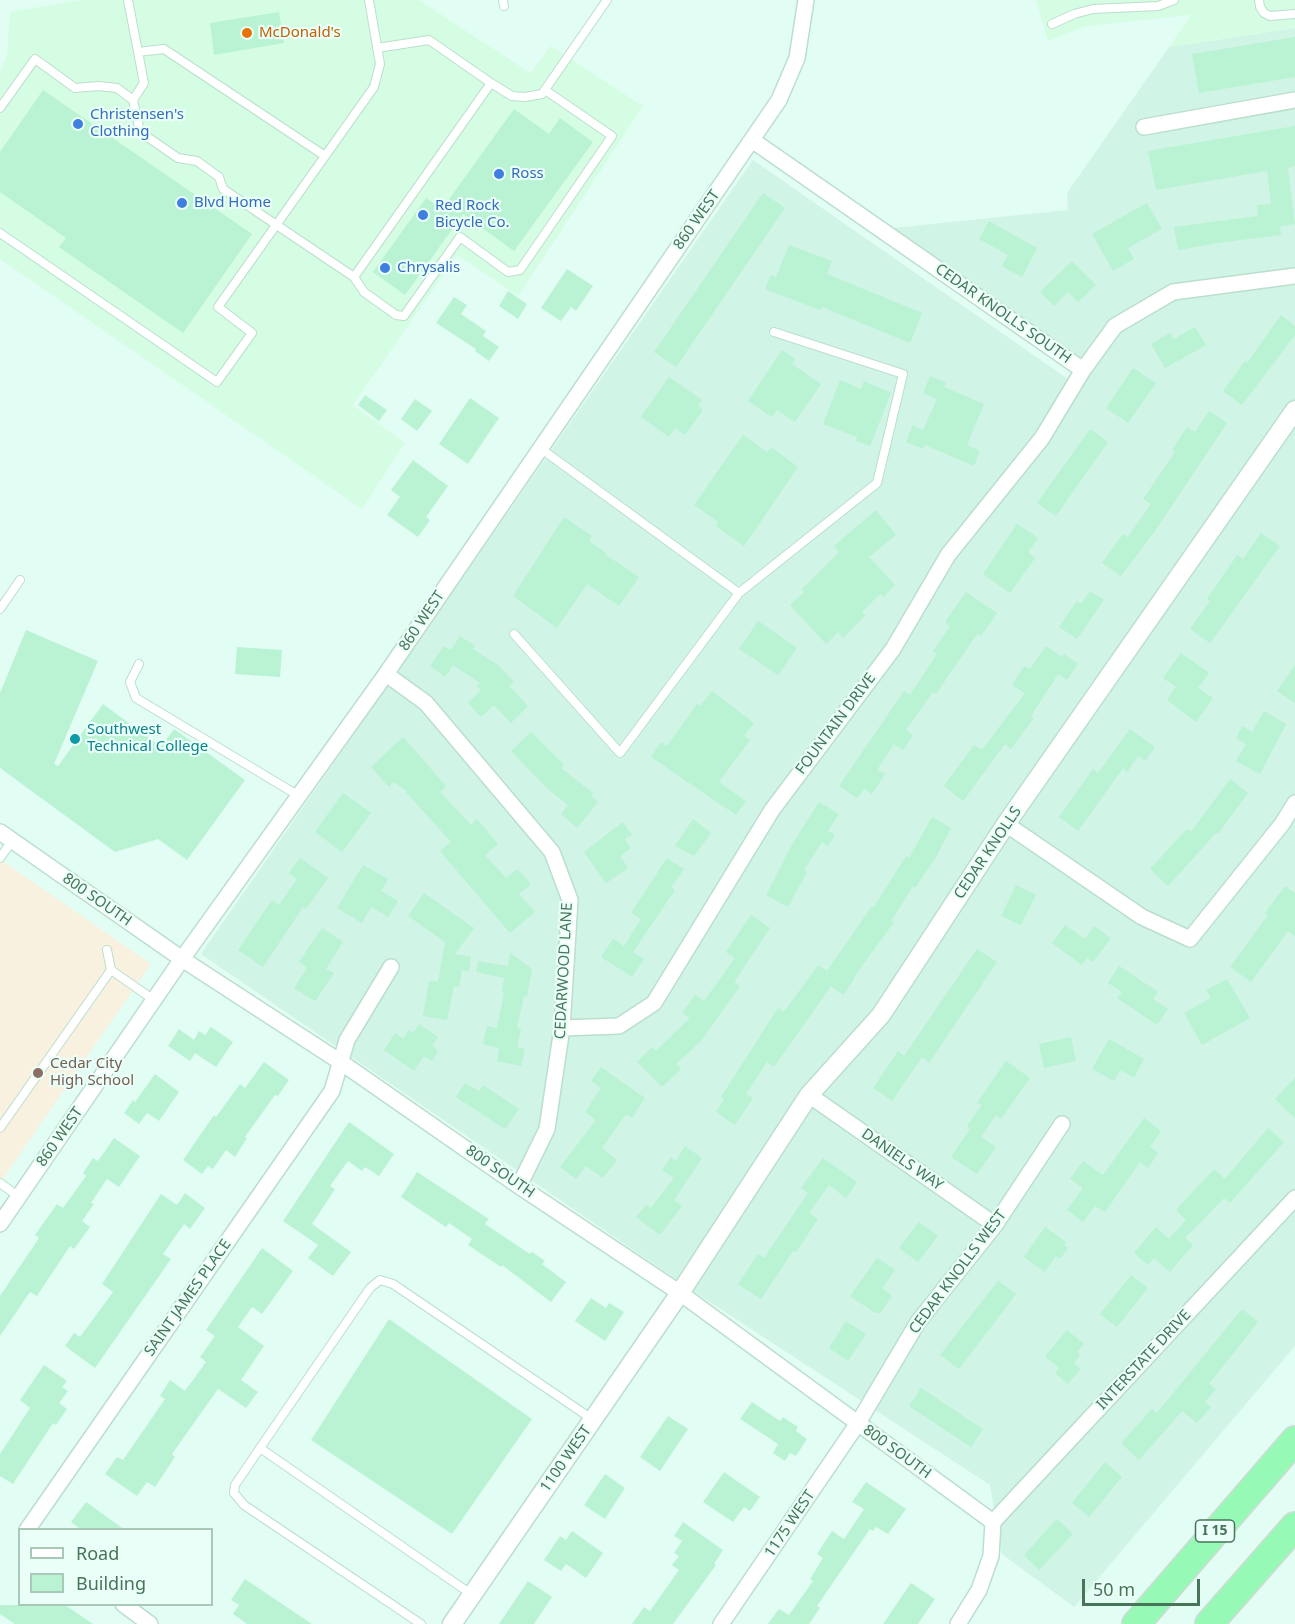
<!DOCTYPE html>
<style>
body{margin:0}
#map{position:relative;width:1295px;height:1624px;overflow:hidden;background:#e2fdf4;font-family:"Noto Sans",sans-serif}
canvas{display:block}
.legend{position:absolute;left:18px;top:1528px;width:195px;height:78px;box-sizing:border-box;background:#e9fff7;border:2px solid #a9c8b8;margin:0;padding:8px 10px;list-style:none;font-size:18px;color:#48755a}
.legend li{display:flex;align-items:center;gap:12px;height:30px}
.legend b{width:30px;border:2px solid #a9c8b8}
.scale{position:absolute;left:1082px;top:1579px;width:118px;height:27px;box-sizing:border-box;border:3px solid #48755a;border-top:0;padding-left:8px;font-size:18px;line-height:21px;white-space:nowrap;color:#48755a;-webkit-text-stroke:4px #e9fff7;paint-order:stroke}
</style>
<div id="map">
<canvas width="1295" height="1624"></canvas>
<ul class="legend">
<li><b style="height:8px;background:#fff"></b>Road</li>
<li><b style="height:16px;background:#b9f3d3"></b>Building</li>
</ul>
<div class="scale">50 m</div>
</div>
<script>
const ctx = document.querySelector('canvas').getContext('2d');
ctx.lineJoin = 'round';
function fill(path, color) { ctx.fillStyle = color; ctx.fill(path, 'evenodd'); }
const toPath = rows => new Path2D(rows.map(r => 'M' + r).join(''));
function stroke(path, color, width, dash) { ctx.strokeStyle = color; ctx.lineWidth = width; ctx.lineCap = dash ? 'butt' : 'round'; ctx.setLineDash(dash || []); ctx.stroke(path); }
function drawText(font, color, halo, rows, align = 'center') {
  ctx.font = font + ' "Noto Sans",sans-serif'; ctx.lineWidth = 4.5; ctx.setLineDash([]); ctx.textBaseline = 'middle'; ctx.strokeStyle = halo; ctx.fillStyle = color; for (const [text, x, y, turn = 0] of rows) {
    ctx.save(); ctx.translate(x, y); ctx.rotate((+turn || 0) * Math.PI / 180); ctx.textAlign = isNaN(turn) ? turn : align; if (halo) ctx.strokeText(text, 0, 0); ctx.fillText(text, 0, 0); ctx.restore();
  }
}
fill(toPath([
 [1295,28,1295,1346,1074,1607,1002,1554,990,1485,696,1293,201,954,753,160,1068,379,1081,360,893,228,1068,210,1067,193,1169,47]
]), '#d0f4e6');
fill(toPath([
 [80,0,419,0,530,73,551,46,643,106,518,296,457,255,353,405,405,443,362,509,0,259,0,72,7,55,10,12],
 [1036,0,1295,0,1295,28,1169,47,1191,15,1086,26,1048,41]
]), '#d5fde4');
fill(toPath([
 [0,859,151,964,0,1183]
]), '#f9f1df');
fill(toPath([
 [279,12,284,43,214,55,210,23],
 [1295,37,1295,77,1199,93,1192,54],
 [43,90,252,234,183,333,59,247,66,238,0,192,0,152],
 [514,109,549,134,560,118,593,142,514,251,463,214,405,295,373,272,426,198,442,209],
 [1295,126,1295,166,1288,168,1295,224,1280,226,1281,235,1224,242,1178,250,1174,227,1258,216,1257,205,1271,204,1267,171,1156,190,1148,151],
 [763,193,785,208,676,367,654,352],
 [1147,203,1162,229,1128,248,1134,259,1113,271,1092,234],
 [989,221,1037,248,1022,277,1002,266,1008,255,979,239],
 [789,245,832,261,827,274,922,313,910,343,822,307,820,310,765,289,771,275,776,277],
 [1072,261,1096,285,1078,302,1068,292,1054,306,1040,292],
 [567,269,593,286,576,311,571,307,561,321,541,308],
 [508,291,527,304,518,319,499,306],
 [454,297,467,305,461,314,486,331,483,336,499,347,489,361,475,351,476,349,436,323],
 [1281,315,1295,326,1295,335,1242,405,1223,391,1245,361,1247,363],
 [1195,327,1206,345,1165,368,1151,344,1170,333,1174,339],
 [782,350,795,359,792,364,821,384,795,422,777,410,772,417,748,401],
 [1133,368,1156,383,1128,423,1106,408],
 [930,376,946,383,944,387,984,404,967,445,980,451,974,466,925,445,923,449,906,442,913,425,923,430,937,399,923,393],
 [669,377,702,400,698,406,703,410,685,435,675,428,669,437,641,417],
 [840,380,861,389,864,381,891,393,870,446,856,441,857,437,823,424],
 [365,395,387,410,379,421,358,405],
 [470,398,499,418,468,464,439,444],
 [415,399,432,411,417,431,401,419],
 [1209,411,1227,423,1155,531,1121,576,1102,563,1123,534,1128,537,1151,504,1143,499,1175,452,1172,450,1187,427,1195,432],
 [1090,429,1108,442,1056,516,1037,503],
 [743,435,767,452,771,447,798,467,744,546,716,526,718,522,694,505],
 [413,460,448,486,426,517,430,520,418,537,387,515,400,497,391,490],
 [876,510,896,535,869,557,895,585,883,597,880,594,862,612,865,616,843,638,838,632,826,644,790,605,804,592,801,590,839,552,834,546],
 [564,517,592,536,589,541,607,554,606,555,639,577,619,606,587,584,557,628,513,596],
 [1017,524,1038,538,1028,552,1035,558,1010,593,983,574],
 [1261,533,1280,546,1210,643,1190,629,1210,601,1207,599,1237,555,1243,559],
 [1090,591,1104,600,1077,639,1059,627,1077,601,1081,604],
 [966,592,997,613,981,636,977,634,936,694,933,692,906,730,913,735,903,750,894,744,877,770,885,774,872,794,864,789,857,798,839,786,904,691,910,695,937,654,933,651,950,626,945,622],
 [758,621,797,648,778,675,739,649],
 [26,630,98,661,54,764,58,766,103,704,161,747,174,729,245,780,187,860,158,839,115,852,0,768,0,693],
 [460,636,475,646,473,649,498,665,514,682,509,686,528,706,511,723,494,705,481,717,468,703,481,690,477,686,480,683,453,665,445,677,430,666,444,646,451,650],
 [1046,646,1062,657,1064,654,1078,664,1067,680,1058,674,1031,716,1034,718,1011,749,1005,744,963,801,944,786,974,745,982,750,1025,693,1012,685,1024,666,1030,669],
 [237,647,282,650,280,677,235,674],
 [1181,653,1209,673,1198,688,1213,698,1196,722,1167,700,1176,687,1163,678],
 [1295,665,1295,703,1277,691],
 [712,691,754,723,744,736,750,740,719,782,746,801,736,815,651,757,661,742,667,746,697,704,700,706],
 [1264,711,1286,724,1260,774,1236,761,1246,744,1236,738,1242,726,1252,732],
 [1130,729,1155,747,1145,761,1138,756,1127,772,1123,768,1078,831,1059,817,1093,769,1098,773],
 [531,732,564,765,561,768,593,793,591,796,598,802,577,828,561,814,568,805,548,789,511,751],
 [403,737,446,786,440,792,471,825,477,819,498,844,485,855,506,878,517,869,531,884,519,894,535,912,510,933,440,851,451,842,406,792,407,791,393,782,389,787,371,767],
 [1230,779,1248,793,1218,834,1216,833,1168,886,1150,869,1187,829,1191,832],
 [343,793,371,813,342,852,315,832],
 [819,802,839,814,828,831,835,835,828,846,822,842,804,870,807,872,788,907,766,895,793,843],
 [932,817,951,828,936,857,915,888,913,886,892,920,894,922,854,977,855,978,843,995,831,986,774,1067,767,1062,746,1094,753,1098,735,1125,716,1112,724,1100,721,1097,778,1008,784,1012,818,965,827,971,872,906,874,907,906,856,909,858],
 [693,819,711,833,694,856,675,846],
 [623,822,632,835,625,839,631,848,620,856,628,868,606,883,584,852],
 [300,858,328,878,306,909,303,907,263,967,238,950,272,900,279,905,297,879,289,873],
 [667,858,684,869,671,887,675,890,633,952,644,959,632,977,601,957,613,939,624,946,641,919,631,913],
 [363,865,388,879,381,891,398,901,388,917,371,907,362,923,337,908],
 [1016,885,1036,895,1021,925,1001,916],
 [1285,886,1295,893,1295,936,1288,931,1251,982,1230,967,1268,915,1265,913],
 [424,893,474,928,455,954,471,957,469,971,462,970,459,987,454,986,447,1020,423,1016,429,981,438,982,445,942,408,916],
 [751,915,770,928,734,982,740,986,700,1042,676,1064,681,1069,662,1087,637,1062,652,1047,656,1051,690,1018,682,1013,695,995,704,1001,735,958,726,952],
 [1065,925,1085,939,1094,926,1111,938,1093,962,1087,958,1082,965,1052,943],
 [322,928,343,942,326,969,334,973,315,1001,294,988,307,968,299,962],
 [977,949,997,962,929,1063,922,1057,892,1101,873,1088,898,1051,904,1056],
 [510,953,532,969,527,997,524,996,517,1028,521,1029,517,1047,525,1049,521,1066,497,1061,499,1048,483,1044,487,1026,497,1028,504,993,502,992,504,978,476,972,478,961,508,966],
 [1119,966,1158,992,1153,999,1168,1009,1157,1025,1117,998,1122,992,1108,983],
 [1227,979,1250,1018,1202,1045,1184,1013,1211,998,1206,990],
 [419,1024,438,1037,432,1046,438,1051,432,1061,424,1056,414,1071,384,1050,395,1033,403,1039,409,1030,413,1033],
 [211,1027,233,1042,216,1067,195,1053,190,1061,168,1046,179,1029,194,1040,199,1031,205,1035],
 [1071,1037,1076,1061,1044,1068,1039,1044],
 [1109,1039,1144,1059,1134,1078,1120,1070,1114,1081,1092,1069],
 [1006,1061,1030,1078,1001,1119,996,1115,981,1137,996,1147,977,1174,951,1157,970,1129,967,1126,982,1105,977,1103],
 [264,1062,289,1080,278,1096,275,1095,245,1137,247,1138,235,1157,226,1150,213,1169,208,1166,202,1174,183,1160,214,1115,216,1117,240,1084,245,1088],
 [601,1067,645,1098,632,1118,626,1114,602,1148,617,1160,603,1178,586,1166,576,1179,560,1167,596,1120,585,1112,601,1088,591,1081],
 [155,1074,179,1092,159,1121,147,1113,139,1124,124,1113,133,1100,135,1102],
 [1295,1078,1295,1118,1275,1099],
 [465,1083,479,1091,483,1085,519,1109,505,1129,456,1097],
 [1144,1118,1161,1131,1150,1147,1158,1153,1148,1168,1140,1162,1105,1212,1095,1206,1083,1222,1067,1210,1083,1188,1070,1179,1083,1161,1103,1175],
 [349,1122,394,1154,379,1176,365,1167,362,1171,348,1161,330,1186,335,1189,312,1224,351,1252,333,1276,308,1258,318,1245,283,1221],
 [1268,1128,1284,1142,1230,1203,1224,1198,1185,1238,1193,1245,1170,1272,1154,1258,1148,1265,1134,1253,1156,1227,1169,1239,1186,1220,1176,1210,1214,1169,1225,1179],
 [114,1138,140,1156,119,1187,107,1179,91,1203,94,1204,82,1221,90,1227,74,1249,70,1246,37,1296,30,1292,0,1336,0,1296,39,1238,35,1235,57,1204,63,1208,86,1176,83,1173,93,1158,98,1161],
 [685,1146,702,1158,674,1200,682,1206,660,1235,636,1217,646,1205,651,1208,674,1178,662,1170,671,1157,676,1161],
 [823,1158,857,1182,846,1198,829,1185,809,1213,818,1219,796,1252,793,1251,761,1299,738,1284,758,1254,764,1258,808,1193,801,1188],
 [417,1172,489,1219,485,1224,530,1254,532,1252,545,1261,542,1264,566,1282,551,1302,502,1265,501,1267,468,1245,472,1239,449,1223,446,1227,401,1197],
 [185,1193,205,1208,190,1229,184,1224,163,1254,171,1259,95,1368,65,1346,74,1333,80,1337,113,1292,102,1284,161,1194,177,1205],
 [919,1222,938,1236,918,1262,899,1248],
 [1045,1227,1066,1242,1064,1245,1068,1248,1060,1259,1056,1256,1045,1272,1024,1257],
 [262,1248,293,1271,262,1314,252,1307,238,1327,264,1346,241,1380,258,1392,246,1408,218,1389,172,1454,175,1457,155,1487,147,1482,137,1496,105,1474,117,1457,123,1460,165,1399,160,1396,170,1380,185,1391,206,1362,200,1357,215,1336,206,1330],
 [877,1258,895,1270,882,1288,892,1296,880,1313,875,1313,850,1296],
 [1131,1275,1148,1288,1117,1327,1100,1314],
 [998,1281,1016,1294,959,1369,940,1355],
 [591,1298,606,1308,609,1303,624,1312,605,1341,575,1321],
 [1242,1309,1258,1322,1209,1384,1216,1389,1205,1402,1211,1407,1197,1423,1182,1411,1139,1460,1121,1443,1152,1409,1157,1413],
 [389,1319,532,1419,452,1534,311,1440],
 [846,1321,866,1334,848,1361,829,1348],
 [1067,1330,1084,1344,1077,1352,1080,1355,1074,1363,1081,1369,1068,1384,1055,1373,1059,1368,1045,1356],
 [44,1365,67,1381,62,1387,68,1391,59,1403,67,1409,56,1425,53,1423,13,1484,0,1476,0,1454,30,1408,20,1400],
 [921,1388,983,1429,971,1447,909,1406],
 [752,1402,780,1421,783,1417,798,1427,796,1431,807,1439,796,1456,790,1453,785,1461,773,1453,778,1444,740,1419],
 [668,1416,688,1429,660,1471,640,1457],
 [1105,1462,1122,1477,1089,1517,1072,1503],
 [724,1472,760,1497,750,1511,744,1507,733,1522,703,1502],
 [605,1474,625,1488,605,1519,584,1505],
 [866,1482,906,1509,888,1534,876,1527,873,1531,870,1529,817,1606,820,1608,809,1624,768,1624,779,1609,789,1615,813,1581,810,1579,823,1558,817,1554,832,1531,844,1539,864,1509,852,1502],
 [86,1502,125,1530,82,1530,71,1522],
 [1057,1519,1073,1534,1039,1570,1024,1555],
 [683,1522,723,1550,714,1564,716,1565,673,1624,632,1624,644,1607,650,1611,679,1570,672,1565,679,1556,674,1553,682,1541,674,1536],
 [572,1531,603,1553,586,1578,566,1564,561,1571,544,1560,560,1536,566,1540],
 [245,1579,312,1624,247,1624,233,1614,239,1605,231,1600],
 [528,1581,552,1597,534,1624,499,1624],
 [911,1583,935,1599,918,1624,883,1624],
 [0,1605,65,1605,93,1624,15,1624,0,1614]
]), '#b9f3d3');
const service = toPath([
 [128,0,144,83,133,100],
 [503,0,504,6],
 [1259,0,1260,7,1264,13,1270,16,1295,14],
 [1052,24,1074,14,1093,9,1158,6,1174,0],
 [377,48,429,40,491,83],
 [138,52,164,49,325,156],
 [0,108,35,59,75,88,99,86,117,88,133,100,140,132,178,158,197,161,219,177,223,189,354,277,491,83,512,96,525,97,542,94,607,0],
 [0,233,217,382,252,333,218,307,374,87,380,64,369,0],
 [354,277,364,292,396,315,404,316,460,237,508,272,520,270,612,136,545,90],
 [540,448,739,593],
 [0,609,20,580],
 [514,634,620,753,739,593,877,483,903,374,774,332],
 [139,664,130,682,136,698,299,796],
 [0,858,12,841],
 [111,970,154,1000],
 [0,1128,111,970,107,950],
 [0,1183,19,1197],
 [260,1448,370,1288,380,1280,393,1284,592,1419],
 [421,1624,244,1505,234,1493,235,1485,260,1448,471,1594]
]);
const minor = toPath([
 [1144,127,1295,100],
 [752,140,1083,370],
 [386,674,426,703,552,852,570,900,562,1028,547,1129,519,1186],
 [1006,824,1142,917,1190,939,1282,824,1295,803],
 [0,832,182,959,342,1063,519,1186,680,1293,993,1522],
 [562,1028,619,1026,654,1003,772,810,893,649,948,555,1042,438,1083,370,1115,326,1173,292,1295,276],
 [809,1095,995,1225],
 [0,1224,182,959,386,674,779,100,797,58,806,0],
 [993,1522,1295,1198],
 [27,1530,332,1091,347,1040,391,967],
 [123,1604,150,1624],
 [721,1624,858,1423,918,1322,995,1225,1062,1124],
 [958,1624,979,1590,991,1556,993,1522]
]);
const tertiary = toPath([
 [452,1624,680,1293,809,1095,881,1015,1006,824,1295,410]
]);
const motorway = toPath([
 [1136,1624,1295,1440],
 [1209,1624,1295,1526]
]);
stroke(service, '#bbdfcd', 10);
stroke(minor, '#bbdfcd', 18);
stroke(tertiary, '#bbdfcd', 21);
stroke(motorway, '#cfdbd4', 30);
stroke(service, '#fff', 8);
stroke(minor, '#fff', 15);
stroke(tertiary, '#fff', 18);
stroke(motorway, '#97f9b6', 27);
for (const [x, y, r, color] of [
 [247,33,6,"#e8710a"],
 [78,124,6,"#3f7fe0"],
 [499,174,6,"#3f7fe0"],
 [182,203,6,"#3f7fe0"],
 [423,215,6,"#3f7fe0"],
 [385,268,6,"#3f7fe0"],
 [75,739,6,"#0f9aa8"],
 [38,1073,6,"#8d6e63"]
]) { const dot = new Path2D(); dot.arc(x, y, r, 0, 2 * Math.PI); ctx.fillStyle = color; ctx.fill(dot); stroke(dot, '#e9fff7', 2); }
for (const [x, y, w] of [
 [1215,1531,39]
]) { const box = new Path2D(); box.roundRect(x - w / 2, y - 11, w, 22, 4.5); ctx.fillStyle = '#e9fff7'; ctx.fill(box); stroke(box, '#48755a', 1.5); }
drawText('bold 14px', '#48755a', null, [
 ["I 15",1215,1531]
]);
drawText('15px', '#c56008', '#e9fff7', [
 ["McDonald's",259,33]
], 'left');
drawText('15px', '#366cbe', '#e9fff7', [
 ["Christensen's",90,115],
 ["Clothing",90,132],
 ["Ross",511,174],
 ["Blvd Home",194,203],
 ["Red Rock",435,206],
 ["Bicycle Co.",435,223],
 ["Chrysalis",397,268]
], 'left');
drawText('15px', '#48755a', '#e9fff7', [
 ["860 WEST",697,220,-55],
 ["CEDAR KNOLLS SOUTH",1003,314,35],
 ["860 WEST",422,621,-56],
 ["FOUNTAIN DRIVE",836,724,-53],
 ["CEDAR KNOLLS",988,853,-56],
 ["800 SOUTH",97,900,35],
 ["CEDARWOOD LANE",564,971,-87],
 ["860 WEST",60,1137,-55],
 ["DANIELS WAY",902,1160,35],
 ["800 SOUTH",500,1172,35],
 ["CEDAR KNOLLS WEST",958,1272,-53],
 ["SAINT JAMES PLACE",188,1298,-55],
 ["INTERSTATE DRIVE",1144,1360,-47],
 ["800 SOUTH",897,1452,36],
 ["1100 WEST",566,1459,-55],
 ["1175 WEST",790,1524,-56]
]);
drawText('15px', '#0d838f', '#e9fff7', [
 ["Southwest",87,730],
 ["Technical College",87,747]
], 'left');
drawText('15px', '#785e54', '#e9fff7', [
 ["Cedar City",50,1064],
 ["High School",50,1081]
], 'left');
</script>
